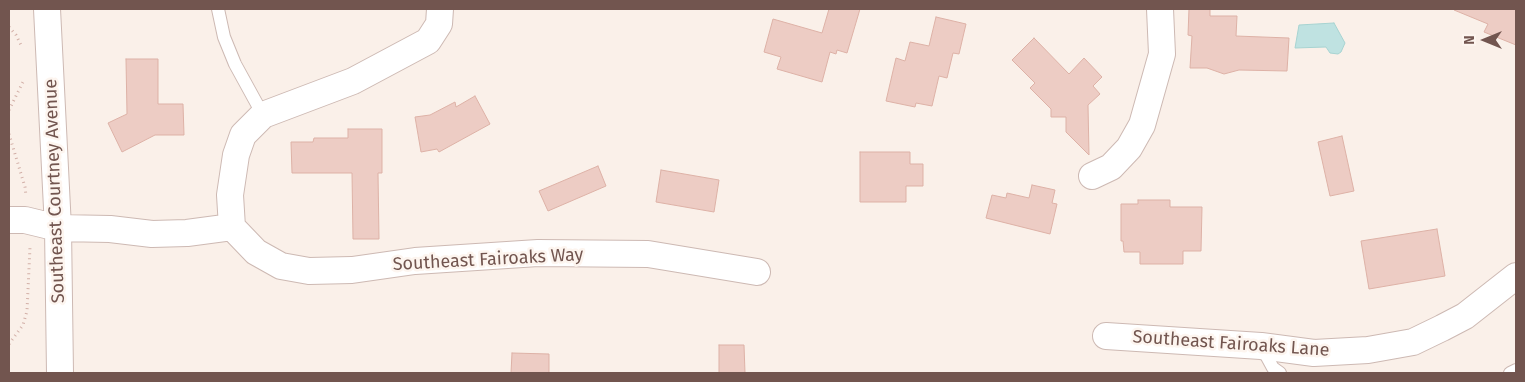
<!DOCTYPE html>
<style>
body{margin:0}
#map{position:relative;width:1525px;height:382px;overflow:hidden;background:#faf0e9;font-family:"Fira Sans",sans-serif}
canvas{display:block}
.frame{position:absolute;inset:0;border:10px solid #72554f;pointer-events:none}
.north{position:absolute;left:1460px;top:15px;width:50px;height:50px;-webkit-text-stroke:4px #fdf5ef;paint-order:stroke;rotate:270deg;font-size:14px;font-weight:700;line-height:20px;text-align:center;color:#72554f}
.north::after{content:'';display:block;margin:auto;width:18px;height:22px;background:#72554f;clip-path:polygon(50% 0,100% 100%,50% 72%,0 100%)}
</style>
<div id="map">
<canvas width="1525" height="382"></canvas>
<div class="frame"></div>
<div class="north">N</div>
</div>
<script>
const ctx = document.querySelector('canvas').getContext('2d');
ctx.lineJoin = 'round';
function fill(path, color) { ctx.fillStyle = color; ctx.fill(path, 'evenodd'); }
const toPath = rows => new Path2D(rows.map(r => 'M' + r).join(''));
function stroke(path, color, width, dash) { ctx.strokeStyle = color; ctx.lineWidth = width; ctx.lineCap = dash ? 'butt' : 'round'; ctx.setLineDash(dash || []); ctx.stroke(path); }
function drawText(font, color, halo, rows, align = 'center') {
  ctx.font = font + ' "Fira Sans",sans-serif'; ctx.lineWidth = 5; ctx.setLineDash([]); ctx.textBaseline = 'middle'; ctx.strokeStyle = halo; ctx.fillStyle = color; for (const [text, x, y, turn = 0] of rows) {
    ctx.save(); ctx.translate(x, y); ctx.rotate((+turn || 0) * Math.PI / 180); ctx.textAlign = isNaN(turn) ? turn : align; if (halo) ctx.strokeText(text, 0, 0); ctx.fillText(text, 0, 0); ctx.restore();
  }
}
const water = toPath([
 [1334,23,1345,43,1341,52,1338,54,1330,53,1326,47,1295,48,1299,25,1334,23]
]);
fill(water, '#bfe2e1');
stroke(water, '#a7d3d1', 1);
const building = toPath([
 [829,9,860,9,847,53,837,50,836,54,830,52,822,82,777,69,781,57,764,52,773,19,822,33,829,9],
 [1189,9,1210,9,1210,16,1237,16,1236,36,1289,38,1287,71,1239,70,1224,74,1207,68,1190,68,1192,36,1188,35,1189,9],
 [1454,9,1516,9,1516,45,1484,32,1488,24,1454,10,1454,9],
 [936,17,966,24,959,54,953,53,947,78,939,76,932,106,916,103,915,107,886,101,896,58,905,61,910,42,929,46,936,17],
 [1034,38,1069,74,1084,58,1102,77,1093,86,1100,94,1088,105,1089,155,1066,132,1066,117,1051,117,1051,109,1030,88,1035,83,1012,60,1034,38],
 [126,59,158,59,158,104,183,104,184,135,155,135,122,152,108,123,127,114,126,59],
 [475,96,490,124,439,152,437,149,421,152,415,117,430,115,455,102,456,107,475,96],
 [348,129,382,129,382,173,378,173,379,239,353,239,352,173,292,173,291,142,313,142,314,138,348,138,348,129],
 [1342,136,1354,191,1330,196,1318,142,1342,136],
 [860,152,910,152,910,164,923,164,923,186,906,186,906,202,860,202,860,152],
 [598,166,606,186,548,211,539,191,598,166],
 [661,170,719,180,714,212,656,202,661,170],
 [1032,185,1055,190,1052,203,1057,204,1050,234,986,218,992,195,1006,198,1007,193,1029,198,1032,185],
 [1138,200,1170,200,1170,207,1202,207,1201,251,1183,251,1183,264,1140,264,1140,252,1124,252,1123,241,1121,241,1121,204,1138,204,1138,200],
 [1437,229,1445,276,1369,289,1361,241,1437,229],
 [719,345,744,345,745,373,719,373,719,345],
 [512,353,549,354,549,373,511,373,512,353]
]);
fill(building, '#edccc4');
stroke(building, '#ddb1a6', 1);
const service = toPath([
 [218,9,224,37,235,64,263,115],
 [1261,346,1273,368,1280,373],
 [1510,373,1516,370]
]);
const minor = toPath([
 [47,9,58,228,60,373],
 [1092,176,1111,167,1129,148,1142,125,1162,54,1160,9],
 [9,220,25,220,58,228,110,229,152,234,187,233,232,227,256,252,281,266,309,271,352,270,415,261,538,253,648,254,757,272],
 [232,227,230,195,236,155,243,135,263,115,353,81,428,41,439,24,440,9],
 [1106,336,1261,346,1314,353,1368,350,1413,342,1442,328,1465,316,1516,276]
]);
stroke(service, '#cdb9b3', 14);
stroke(minor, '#cdb9b3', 28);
stroke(toPath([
 [9,27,16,35,22,47],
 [9,110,24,80],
 [9,134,25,187,26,196],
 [9,344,23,325,27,311,30,247]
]), '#d2afa7', 3, [1, 4]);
stroke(service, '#fff', 12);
stroke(minor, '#fff', 26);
drawText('18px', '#72554f', '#fdf5ef', [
 ["Southeast Courtney Avenue",55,191,-92],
 ["Southeast Fairoaks Way",488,260,-3],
 ["Southeast Fairoaks Lane",1231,344,4]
]);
</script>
